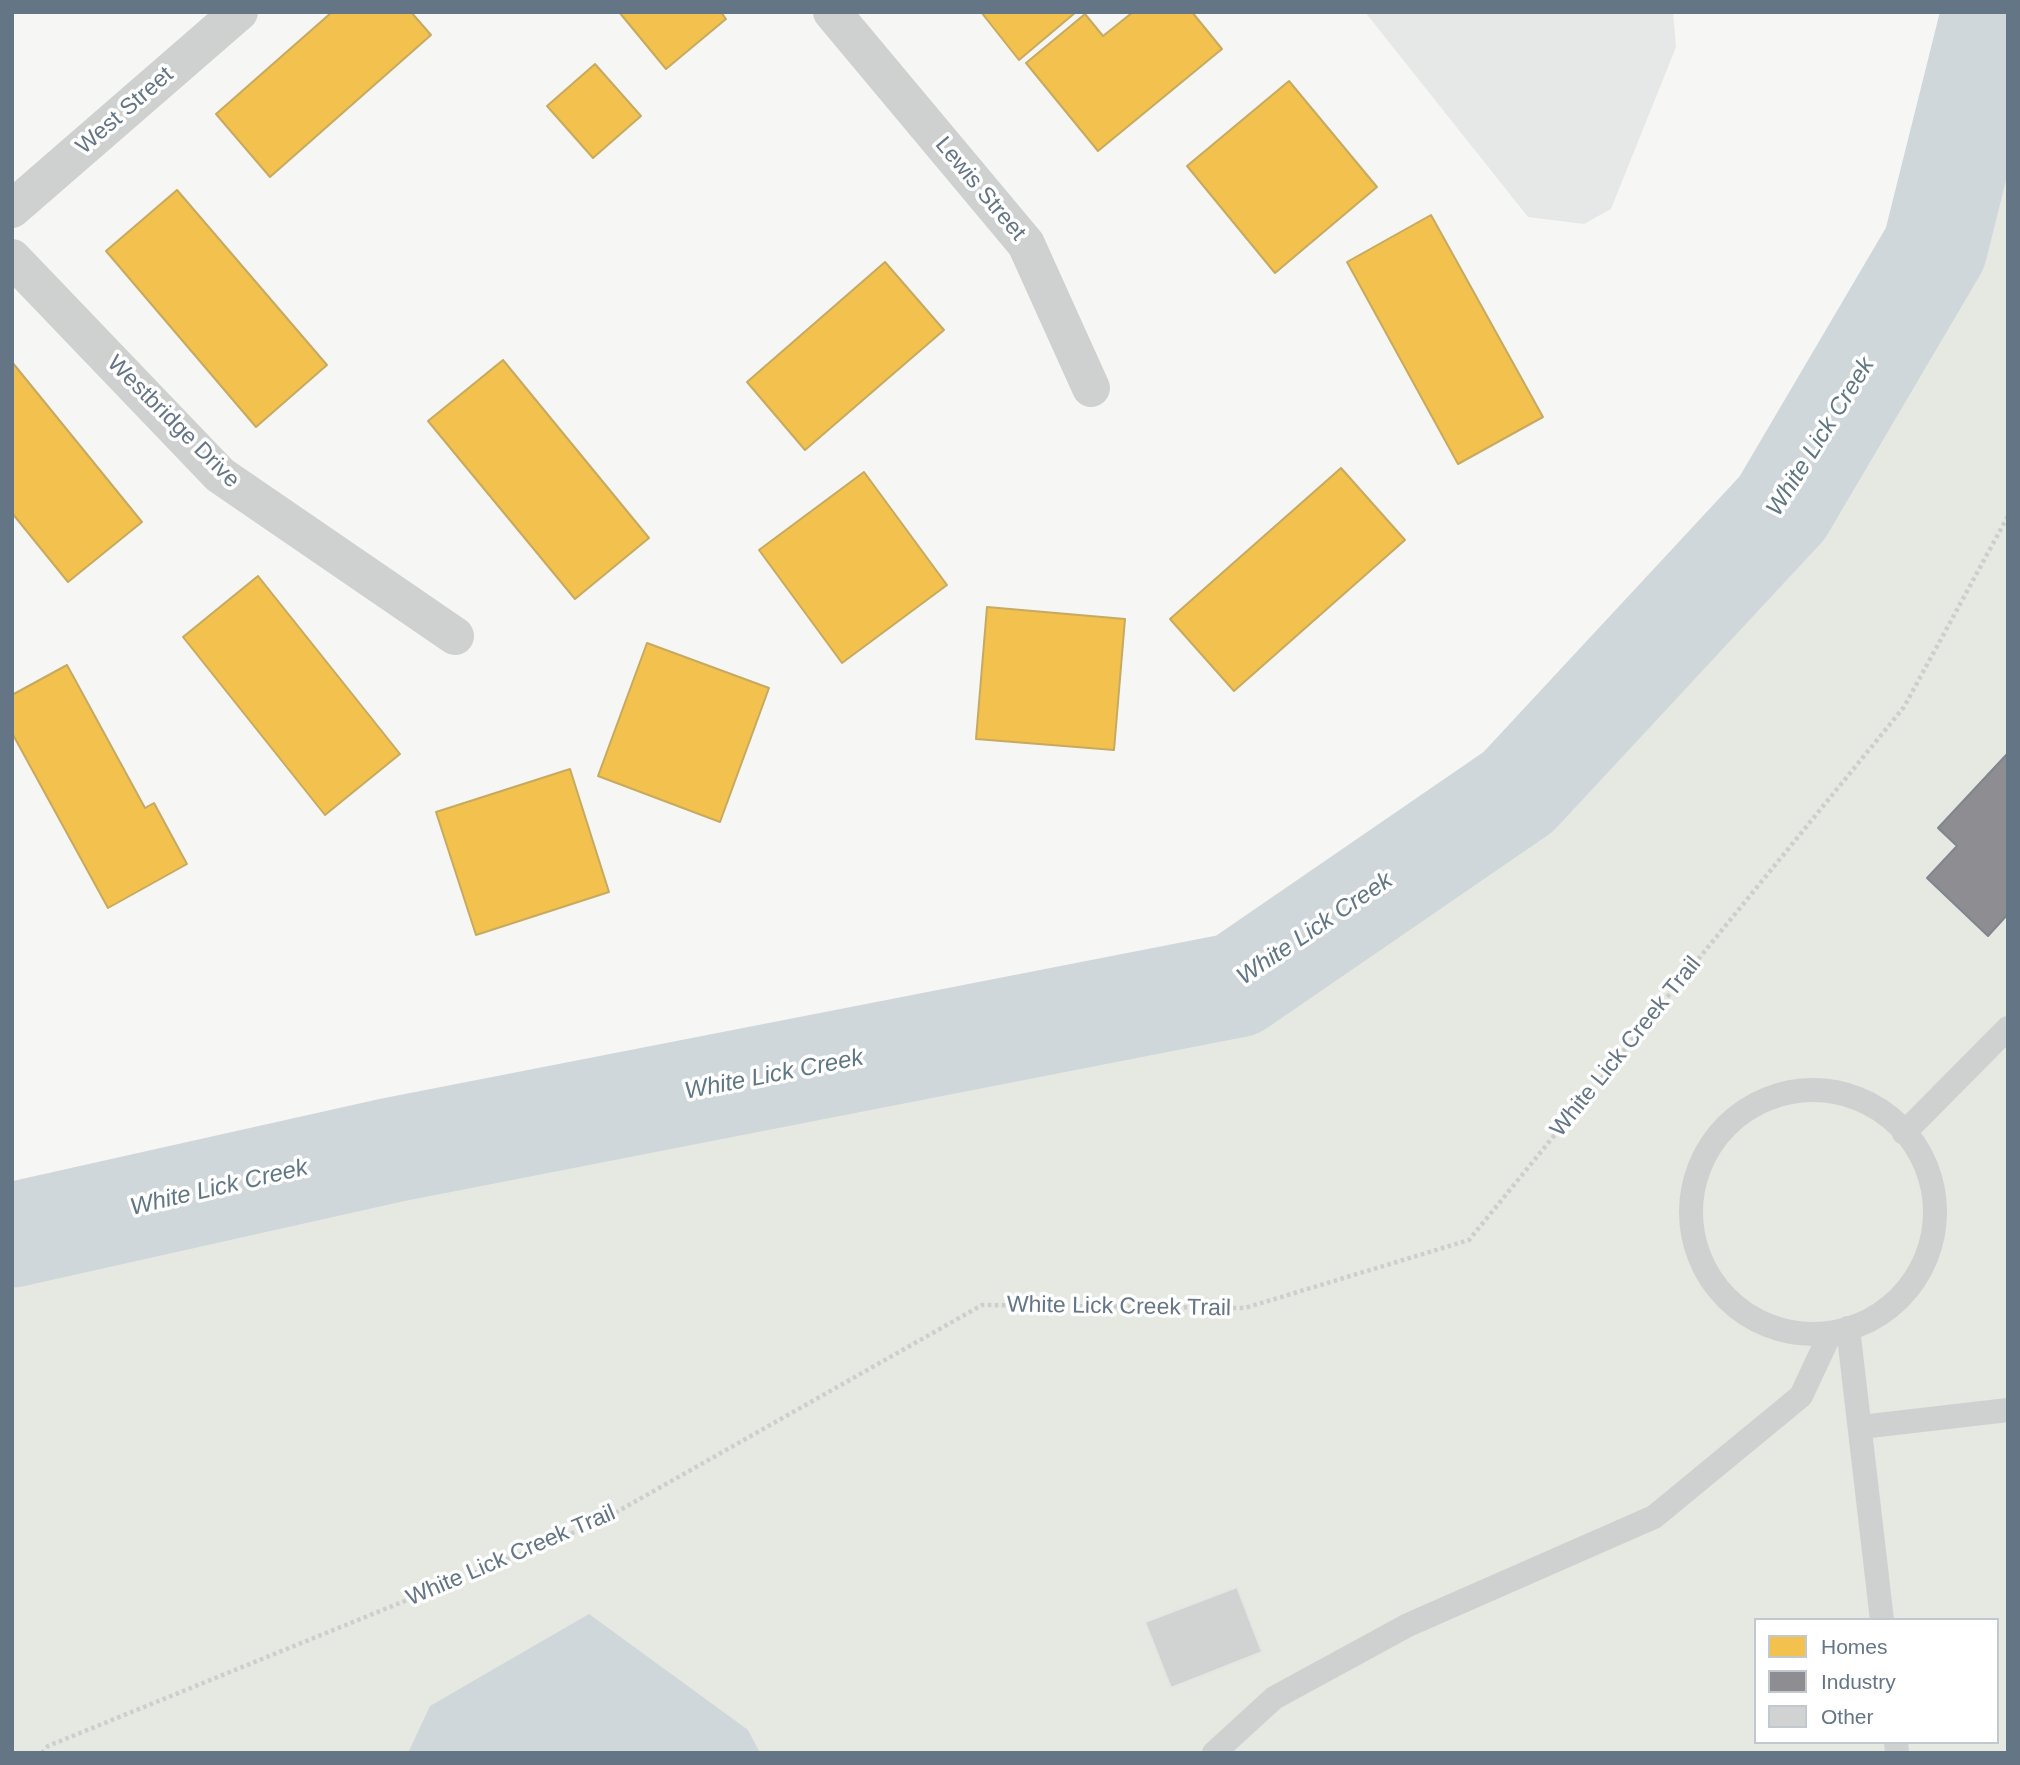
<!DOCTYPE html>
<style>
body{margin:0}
#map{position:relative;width:2020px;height:1765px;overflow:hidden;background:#f6f6f4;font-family:Arial,sans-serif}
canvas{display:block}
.frame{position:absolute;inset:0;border:14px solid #647586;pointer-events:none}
.legend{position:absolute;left:1754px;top:1618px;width:245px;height:126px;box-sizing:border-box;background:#fff;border:2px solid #c1c8cf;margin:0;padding:9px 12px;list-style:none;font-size:21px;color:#647586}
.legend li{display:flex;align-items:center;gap:14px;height:35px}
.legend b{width:35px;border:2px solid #c1c8cf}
</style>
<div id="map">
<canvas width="2020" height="1765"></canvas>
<div class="frame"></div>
<ul class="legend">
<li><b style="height:19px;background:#f2c14e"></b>Homes</li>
<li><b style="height:19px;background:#8d8d92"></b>Industry</li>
<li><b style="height:19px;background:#d1d2d2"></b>Other</li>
</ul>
</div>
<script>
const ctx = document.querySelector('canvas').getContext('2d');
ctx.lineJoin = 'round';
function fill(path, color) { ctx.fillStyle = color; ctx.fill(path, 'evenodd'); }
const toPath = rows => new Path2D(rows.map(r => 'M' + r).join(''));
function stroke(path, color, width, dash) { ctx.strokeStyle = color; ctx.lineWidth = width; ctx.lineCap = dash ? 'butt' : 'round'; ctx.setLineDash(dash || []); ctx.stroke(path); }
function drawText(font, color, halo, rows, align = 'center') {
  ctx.font = font + ' Arial,sans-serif'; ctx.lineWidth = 7; ctx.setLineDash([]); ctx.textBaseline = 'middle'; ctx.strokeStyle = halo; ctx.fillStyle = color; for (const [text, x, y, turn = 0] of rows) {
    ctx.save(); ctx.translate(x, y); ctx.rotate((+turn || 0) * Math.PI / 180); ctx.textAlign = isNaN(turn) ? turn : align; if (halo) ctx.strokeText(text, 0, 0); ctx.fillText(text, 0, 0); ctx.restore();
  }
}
fill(toPath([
 [1365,12,1673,12,1676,47,1611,209,1584,224,1528,217]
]), '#e6e8e7');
fill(toPath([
 [1967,121,2008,164,2008,1753,12,1753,12,1235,392,1150,1237,985,1518,792,1782,508,1935,248],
 [1756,1620,1997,1620,1997,1742,1756,1742]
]), '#e5e9e2');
fill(toPath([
 [589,1614,748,1730,760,1753,408,1753,430,1706]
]), '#d0d7da');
const homes = toPath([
 [332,12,411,12,431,35,270,177,216,114,332,12],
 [619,12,721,12,726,19,666,69,619,12],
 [981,12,1076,12,1019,60,981,12],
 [1133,12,1192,12,1222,49,1098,151,1026,63,1085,14,1103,36,1133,12],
 [595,64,641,116,593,158,547,106,595,64],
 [1289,81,1377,187,1275,273,1187,166,1289,81],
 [177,190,327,365,256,427,106,251,177,190],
 [1431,215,1543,417,1458,464,1347,262,1431,215],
 [885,262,944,330,805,450,747,382,885,262],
 [503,360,649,538,575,599,428,421,503,360],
 [12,362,142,522,68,582,12,513,12,362],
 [1341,468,1405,540,1234,691,1170,619,1341,468],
 [864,472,947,585,842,663,759,550,864,472],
 [258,576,400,754,325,815,183,637,258,576],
 [987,607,1125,619,1114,750,976,739,987,607],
 [647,643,769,688,720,822,598,776,647,643],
 [67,665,145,808,154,803,187,864,108,908,12,733,12,695,67,665],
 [570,769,609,892,476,935,436,812,570,769]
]);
fill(homes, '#f2c14e');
stroke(homes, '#c7aa5f', 2);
const industry = toPath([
 [2008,753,2008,914,1988,936,1927,878,1957,846,1938,828,2008,753]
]);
fill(industry, '#8d8d92');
stroke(industry, '#81868e', 2);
stroke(toPath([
 [12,1235,392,1150,1237,985,1518,792,1782,508,1935,248,1994,12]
]), '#d0d7da', 105);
const building = toPath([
 [1237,1587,1262,1652,1171,1688,1145,1622,1237,1587]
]);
fill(building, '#d1d2d2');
stroke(building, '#e5e5e4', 2);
stroke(toPath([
 [42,1753,48,1746,599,1522,982,1305,1245,1308,1469,1240,1904,707,2008,516]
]), '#cdcece', 4.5, [3.5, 3.5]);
stroke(toPath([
 '1691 1212a122 122 0 1 1 244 0a122 122 0 1 1-244 0Z',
 [1904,1133,2008,1028],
 [1848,1328,1882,1620],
 [1861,1427,2008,1410],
 [1896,1742,1897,1753],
 [1214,1753,1274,1698,1408,1625,1654,1517,1801,1396,1830,1334]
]), '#cfd1d1', 24);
stroke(toPath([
 [832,12,1026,244,1091,388],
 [12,209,239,12],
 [12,258,220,475,455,636]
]), '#cfd1d1', 38);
drawText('23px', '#647586', '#fff', [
 ["West Street",125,111,-41],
 ["Lewis Street",980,189,50],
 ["Westbridge Drive",173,422,45],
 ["White Lick Creek Trail",1626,1047,-51],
 ["White Lick Creek Trail",1119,1307,1],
 ["White Lick Creek Trail",511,1556,-23]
]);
drawText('italic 24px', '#607783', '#fff', [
 ["White Lick Creek",1821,437,-58],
 ["White Lick Creek",1315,929,-34],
 ["White Lick Creek",774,1075,-11],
 ["White Lick Creek",219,1188,-13]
]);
</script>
